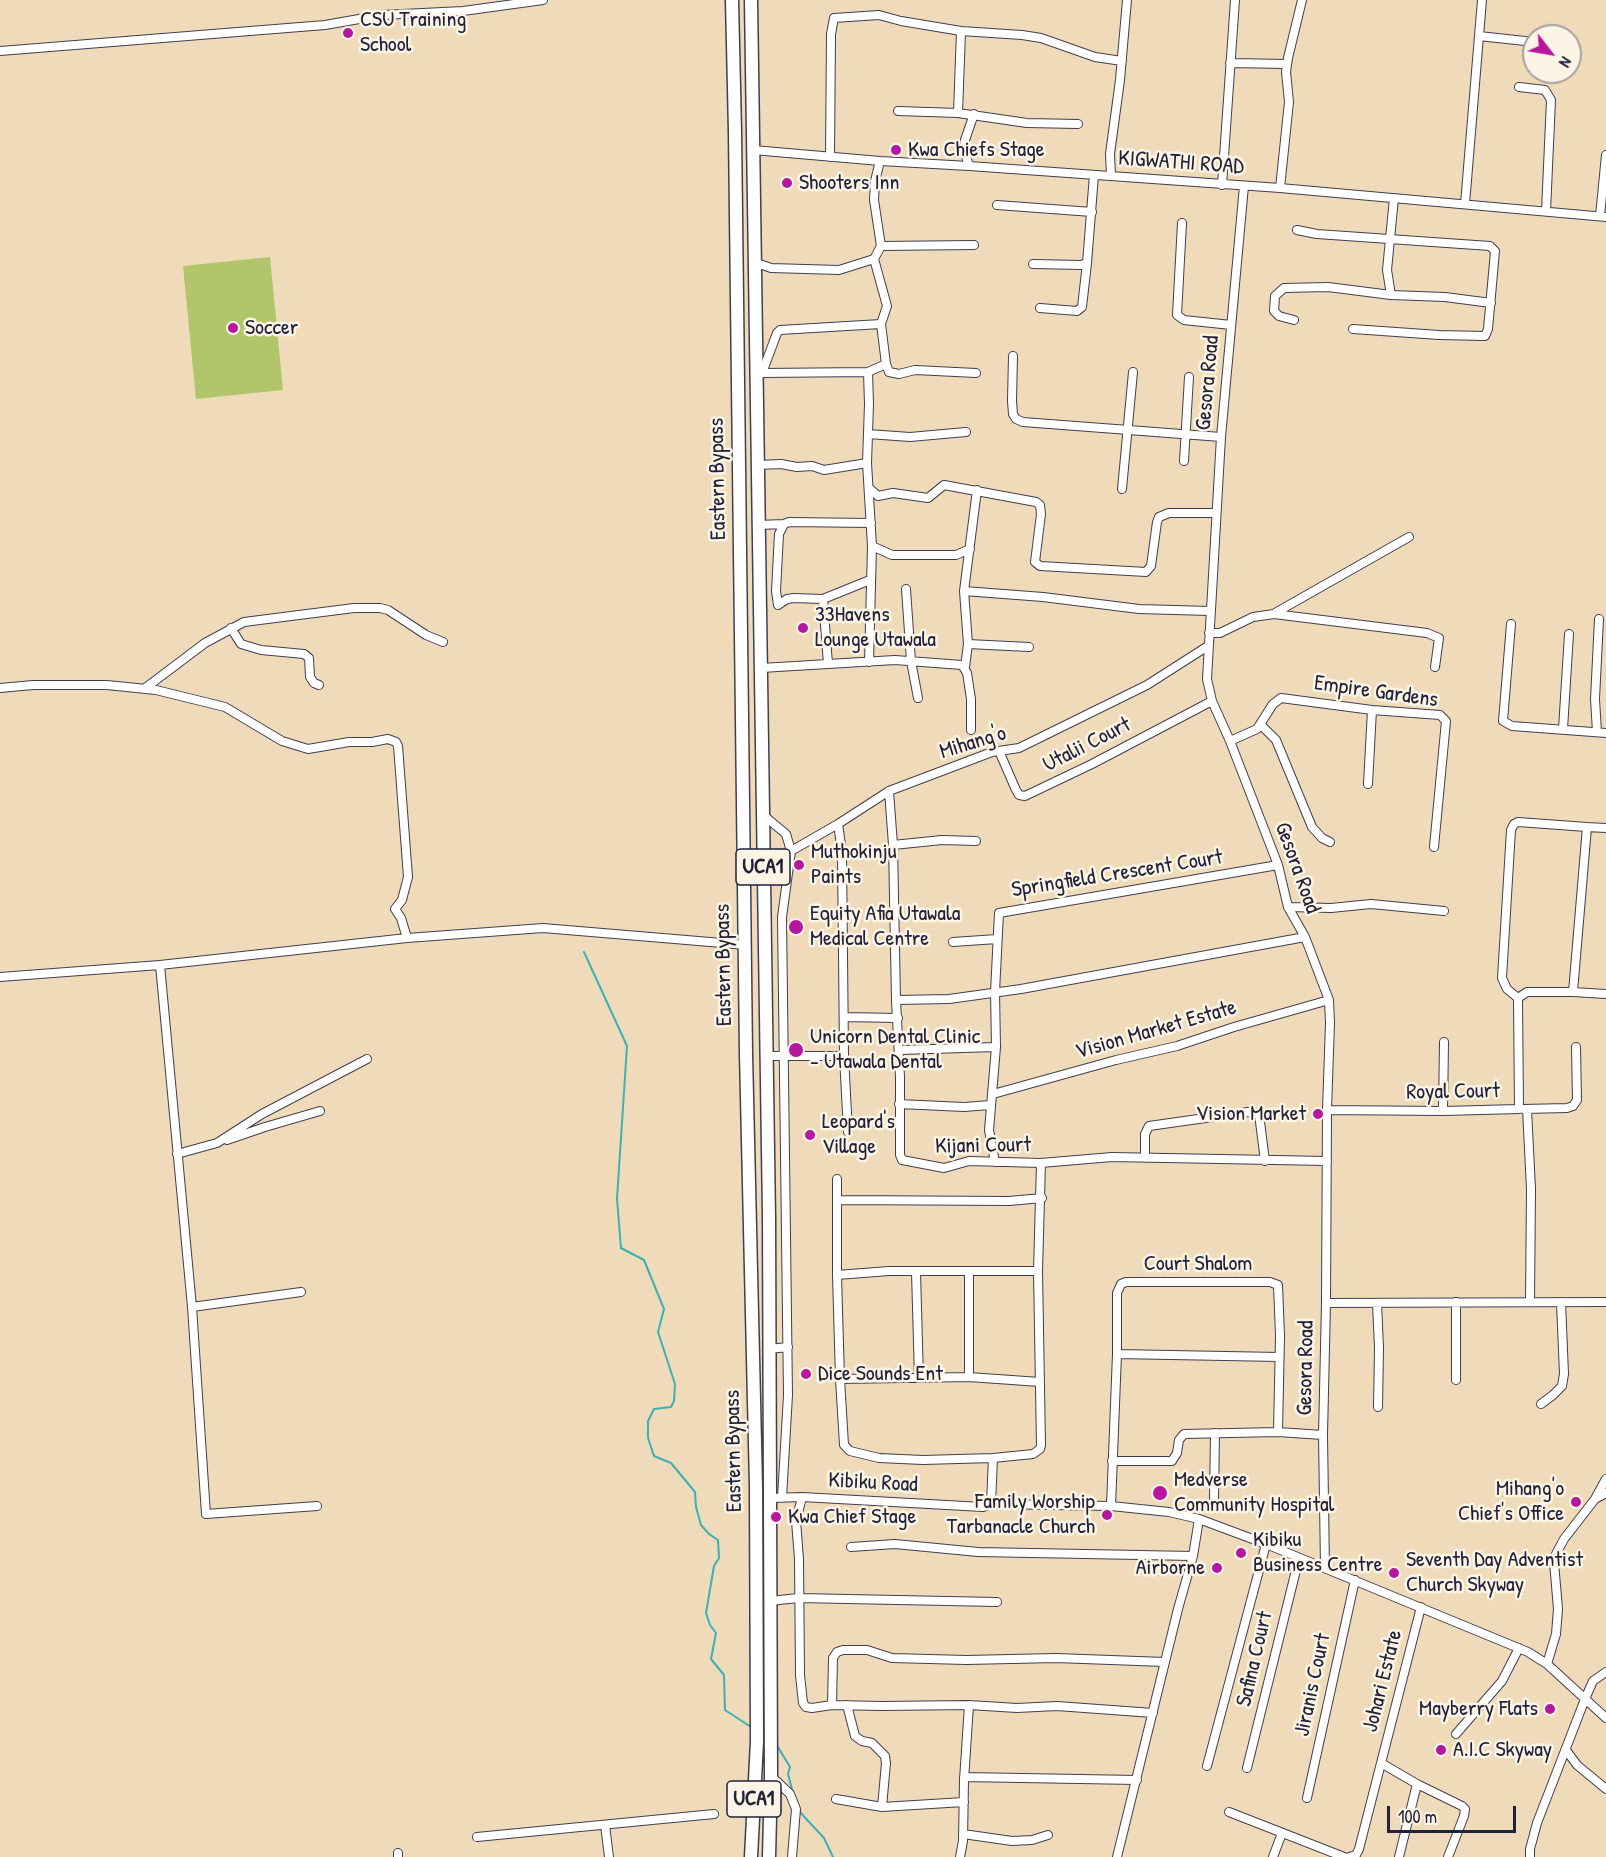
<!DOCTYPE html>
<style>
body{margin:0}
#map{position:relative;width:1606px;height:1857px;overflow:hidden;background:#efdbb9;font-family:"Patrick Hand",sans-serif}
canvas{display:block}
.north{position:absolute;left:1522px;top:24px;width:60px;height:60px;box-sizing:border-box;background:#fcf5e5;border:2px solid #a5a1a1;border-radius:50%;rotate:121deg;font-size:16px;font-weight:700;line-height:24px;text-align:center;color:#22223b}
.north::after{content:'';display:block;margin:auto;width:21px;height:27px;background:#b5179e;clip-path:polygon(50% 0,100% 100%,50% 72%,0 100%)}
.scale{position:absolute;left:1387px;top:1806px;width:129px;height:27px;box-sizing:border-box;border:3px solid #22223b;border-top:0;padding-left:8px;font-size:18px;line-height:21px;white-space:nowrap;color:#22223b;-webkit-text-stroke:4px #fcf5e5;paint-order:stroke}
</style>
<div id="map">
<canvas width="1606" height="1857"></canvas>
<div class="north">N</div>
<div class="scale">100 m</div>
</div>
<script>
const ctx = document.querySelector('canvas').getContext('2d');
ctx.lineJoin = 'round';
function fill(path, color) { ctx.fillStyle = color; ctx.fill(path, 'evenodd'); }
const toPath = rows => new Path2D(rows.map(r => 'M' + r).join(''));
function stroke(path, color, width, dash) { ctx.strokeStyle = color; ctx.lineWidth = width; ctx.lineCap = dash ? 'butt' : 'round'; ctx.setLineDash(dash || []); ctx.stroke(path); }
function drawText(font, color, halo, rows, align = 'center') {
  ctx.font = font + ' "Patrick Hand",sans-serif'; ctx.lineWidth = 5; ctx.setLineDash([]); ctx.textBaseline = 'middle'; ctx.strokeStyle = halo; ctx.fillStyle = color; for (const [text, x, y, turn = 0] of rows) {
    ctx.save(); ctx.translate(x, y); ctx.rotate((+turn || 0) * Math.PI / 180); ctx.textAlign = isNaN(turn) ? turn : align; if (halo) ctx.strokeText(text, 0, 0); ctx.fillText(text, 0, 0); ctx.restore();
  }
}
fill(toPath([
 [270,257,283,390,196,399,183,266]
]), '#b1c66a');
stroke(toPath([
 [584,952,627,1046,617,1199,621,1248,644,1260,664,1309,658,1332,675,1384,674,1401,671,1407,654,1409,648,1421,648,1438,654,1456,671,1463,695,1492,696,1507,701,1525,709,1534,718,1540,719,1558,714,1566,706,1613,710,1625,716,1633,711,1659,724,1675,725,1710,751,1727],
 [776,1744,790,1767,788,1774,793,1793],
 [798,1810,824,1838,833,1857]
]), '#3eafb5', 2);
const street = toPath([
 [1479,36,1534,42],
 [0,51,325,25,382,15,463,11,543,0],
 [1230,63,1287,64],
 [1519,87,1545,90,1551,100,1546,211],
 [898,111,958,113,961,31],
 [958,113,1027,123,1078,124],
 [753,150,880,161,969,166,1280,188,1606,217],
 [830,157,831,34,834,18,879,15,901,21,961,31,1022,35,1041,38,1095,57,1122,61],
 [880,161,875,181,874,200,881,246,874,259,887,306,881,324,886,364],
 [969,166,965,153,965,140,974,114],
 [1111,176,1110,154,1120,80,1127,0],
 [1222,185,1235,0],
 [1244,186,1221,437,1207,679,1212,701,1230,741,1278,865,1288,907,1305,937,1329,1000,1330,1023,1327,1110,1326,1303,1323,1435,1325,1568],
 [1280,188,1289,102,1286,72,1288,58,1302,0],
 [1394,198,1387,270,1391,295,1445,297,1491,303],
 [1465,204,1482,0],
 [997,205,1092,212],
 [1600,216,1606,155],
 [1182,223,1177,315,1184,320,1231,325],
 [1297,230,1317,234,1490,246,1495,251,1488,329,1485,336,1439,335,1353,329],
 [881,246,974,245],
 [754,262,771,268,839,270,874,259],
 [1033,264,1081,265,1087,263,1094,175],
 [1040,308,1077,311,1082,307,1087,263],
 [1294,320,1279,316,1274,311,1275,296,1284,288,1328,287,1391,295],
 [1013,356,1012,401,1013,414,1016,419,1023,422,1221,437],
 [757,367,762,373,868,372,886,364,889,372,899,374,915,370,976,373],
 [868,372,869,404,867,463,872,546,869,662],
 [762,373,777,333,780,330,881,324],
 [868,434,910,437,966,432],
 [1184,461,1189,377],
 [758,465,781,464,797,467,812,466,824,470,867,463],
 [870,489,878,496,893,493,928,498,944,485,1036,502,1040,505,1041,514,1035,562,1040,566,1146,572,1151,566,1157,522,1159,517,1169,513,1216,513],
 [1122,489,1133,372],
 [758,525,784,524],
 [872,546,892,555,956,555,970,549],
 [870,580,823,599,794,598,787,599,778,605,776,591,779,534,784,524,789,522,871,523],
 [906,589,911,661,918,698],
 [964,591,1043,597,1139,609,1210,611],
 [823,599,828,664],
 [1275,613,1409,537],
 [1511,624,1503,721,1512,726,1606,733],
 [231,628,241,644,261,650,304,654,309,658,310,677,314,683,319,685],
 [1209,633,1220,633,1253,617,1274,614,1427,633,1439,638,1435,667],
 [968,644,1029,647],
 [965,667,968,644,964,591,977,490],
 [761,668,895,660,962,665,967,673,971,699,971,730],
 [0,688,33,685,107,685,156,690,225,707,282,741,308,749,349,742,372,742,388,739,396,742,398,746,408,877,402,900,395,909,401,918,407,938],
 [144,689,205,643,244,622,354,608,380,608,388,610,426,635,443,642],
 [1261,725,1276,740,1312,827,1322,838,1330,842],
 [1563,729,1569,634],
 [1597,732,1595,699,1599,619],
 [1230,741,1257,729,1273,704,1281,698,1372,710,1440,715,1446,721,1434,847],
 [999,751,1016,790,1019,795,1025,796,1092,764,1212,701],
 [1368,784,1372,710],
 [889,791,893,845,896,1000,900,1077,900,1155,902,1160,944,1168,969,1161,1041,1163,1112,1157,1327,1161],
 [762,814,786,834,791,851,838,824,889,791,992,752,1019,748,1147,685,1208,646],
 [838,824,842,852,844,1056,848,1132],
 [893,845,942,840,976,841],
 [763,858,783,857,791,851],
 [1288,907,1331,908,1371,904,1444,911],
 [953,942,997,939],
 [160,965,192,1307,206,1514,317,1506],
 [0,977,160,965,407,938,543,928,746,945],
 [1573,992,1587,827,1606,828],
 [1518,998,1507,989,1502,978,1511,830,1514,824,1518,822,1587,827],
 [896,1000,949,999,1021,989,1305,937],
 [844,1017,898,1018],
 [899,1050,996,1047],
 [766,1056,844,1056],
 [993,1094,1116,1060,1177,1046,1234,1027,1329,1000],
 [899,1104,964,1107,990,1105],
 [1523,1109,1567,1108,1573,1106,1577,1100,1576,1047],
 [1527,1109,1531,1189,1530,1302],
 [1327,1110,1443,1111,1519,1109,1518,998,1527,992,1573,992,1606,994],
 [1443,1111,1444,1042],
 [227,1140,265,1127,320,1111],
 [177,1154,217,1143,262,1114,367,1059],
 [1145,1158,1145,1134,1149,1126,1248,1112,1259,1114,1265,1161],
 [995,1162,989,1130,996,1047,995,992,999,913,1278,865],
 [837,1179,837,1275,840,1379,844,1445,850,1451,879,1458,923,1460,993,1458,1033,1454,1040,1449,1041,1445,1038,1271,1041,1163],
 [837,1200,1009,1201,1042,1198],
 [916,1272,919,1378],
 [837,1275,889,1271,1038,1271],
 [1456,1302,1456,1380],
 [1326,1303,1606,1302],
 [1377,1303,1379,1348,1378,1407],
 [192,1307,301,1292],
 [769,1349,788,1347],
 [1117,1354,1279,1357],
 [969,1377,969,1273],
 [840,1379,969,1377,1040,1382],
 [1541,1404,1553,1395,1562,1386,1564,1374,1561,1302],
 [1112,1461,1172,1461,1177,1453,1179,1440,1184,1434,1278,1432,1323,1435],
 [802,1497,796,1521,799,1559,800,1675,803,1703,806,1707,812,1708,832,1705,882,1706,969,1705,1017,1708,1057,1706,1153,1713],
 [770,1498,802,1497,983,1507,991,1504,1111,1506,1169,1512,1199,1519,1266,1544,1528,1652,1547,1664,1606,1718],
 [782,1498,788,1395,782,917,791,851],
 [1214,1499,1215,1433],
 [1595,1499,1606,1479],
 [991,1504,993,1458],
 [1111,1506,1117,1354,1117,1293,1121,1284,1126,1282,1270,1282,1278,1285,1280,1336,1278,1432],
 [851,1547,895,1544,978,1552,1193,1556],
 [770,1601,798,1598,997,1602],
 [1547,1664,1556,1634,1558,1609,1554,1562,1556,1554,1564,1539,1595,1499,1606,1493],
 [832,1705,833,1658,837,1652,843,1650,867,1650,892,1658,966,1660,1056,1658,1165,1662],
 [847,1705,855,1736,862,1741,872,1743,885,1756,886,1763,882,1807],
 [1456,1734,1502,1681,1519,1648],
 [1566,1750,1577,1765,1606,1789],
 [1381,1763,1417,1784,1462,1806,1465,1809,1464,1816,1448,1857],
 [1207,1766,1266,1544],
 [1247,1768,1299,1558],
 [771,1776,790,1794,796,1809,792,1857],
 [964,1777,1137,1780],
 [1307,1798,1355,1580],
 [836,1799,882,1807,964,1802],
 [1229,1812,1344,1857],
 [605,1825,609,1857],
 [963,1834,1012,1841,1032,1840,1048,1835],
 [477,1837,714,1814],
 [398,1853,398,1857],
 [960,1857,963,1841,964,1780,969,1705],
 [1117,1857,1178,1609,1193,1556,1199,1519],
 [1273,1857,1282,1833],
 [1349,1857,1356,1855,1359,1849,1421,1607],
 [1399,1857,1417,1784],
 [1530,1857,1530,1849,1537,1823,1585,1699,1593,1681,1606,1672]
]);
const primary = toPath([
 [732,0,735,132,746,1054,756,1487,757,1741,751,1857],
 [751,0,769,1217,771,1776,769,1857]
]);
stroke(street, '#413e4e', 10);
stroke(primary, '#413e4e', 15);
stroke(street, '#fff', 8);
stroke(primary, '#fff', 12);
for (const [x, y, r, color] of [
 [348,33,6,"#b5179e"],
 [896,150,6,"#b5179e"],
 [787,183,6,"#b5179e"],
 [233,328,6,"#b5179e"],
 [803,628,6,"#b5179e"],
 [799,865,6,"#b5179e"],
 [796,927,8,"#b5179e"],
 [796,1050,8,"#b5179e"],
 [1318,1114,6,"#b5179e"],
 [810,1135,6,"#b5179e"],
 [806,1374,6,"#b5179e"],
 [1160,1493,8,"#b5179e"],
 [1576,1502,6,"#b5179e"],
 [1107,1515,6,"#b5179e"],
 [776,1517,6,"#b5179e"],
 [1241,1553,6,"#b5179e"],
 [1217,1568,6,"#b5179e"],
 [1394,1573,6,"#b5179e"],
 [1550,1709,6,"#b5179e"],
 [1441,1750,6,"#b5179e"]
]) { const dot = new Path2D(); dot.arc(x, y, r, 0, 2 * Math.PI); ctx.fillStyle = color; ctx.fill(dot); stroke(dot, '#fcf5e5', 2); }
for (const [x, y, w] of [
 [763,867,54],
 [754,1799,54]
]) { const box = new Path2D(); box.roundRect(x - w / 2, y - 18, w, 36, 4.5); ctx.fillStyle = '#fcf5e5'; ctx.fill(box); stroke(box, '#22223b', 1.5); }
drawText('bold 21px', '#22223b', null, [
 ["UCA1",763,867],
 ["UCA1",754,1799]
]);
drawText('22px', '#22223b', '#fcf5e5', [
 ["CSU Training",360,20],
 ["School",360,45],
 ["Kwa Chiefs Stage",908,150],
 ["Shooters Inn",799,183],
 ["Soccer",245,328],
 ["33Havens",815,615],
 ["Lounge Utawala",815,640],
 ["Muthokinju",811,852],
 ["Paints",811,877],
 ["Equity Afia Utawala",810,914],
 ["Medical Centre",810,939],
 ["Unicorn Dental Clinic",810,1037],
 ["- Utawala Dental",810,1062],
 ["Vision Market",1306,1114,"right"],
 ["Leopard's",822,1122],
 ["Village",822,1147],
 ["Dice Sounds Ent",818,1374],
 ["Medverse",1174,1480],
 ["Community Hospital",1174,1505],
 ["Mihang'o",1564,1489,"right"],
 ["Chief's Office",1564,1514,"right"],
 ["Family Worship",1095,1502,"right"],
 ["Tarbanacle Church",1095,1527,"right"],
 ["Kwa Chief Stage",788,1517],
 ["Kibiku",1253,1540],
 ["Business Centre",1253,1565],
 ["Seventh Day Adventist",1406,1560],
 ["Church Skyway",1406,1585],
 ["Airborne",1205,1568,"right"],
 ["Mayberry Flats",1538,1709,"right"],
 ["A.I.C Skyway",1453,1750]
], 'left');
drawText('22px', '#22223b', '#fcf5e5', [
 ["KIGWATHI ROAD",1181,163,4],
 ["Gesora Road",1208,383,-85],
 ["Eastern Bypass",718,479,-91],
 ["Empire Gardens",1376,692,8],
 ["Mihang'o",973,743,-17],
 ["Utalii Court",1087,745,-27],
 ["Gesora Road",1297,868,70],
 ["Springfield Crescent Court",1117,874,-9],
 ["Eastern Bypass",724,965,-91],
 ["Vision Market Estate",1156,1030,-16],
 ["Royal Court",1453,1092,-1],
 ["Kijani Court",983,1146,-1],
 ["Court Shalom",1198,1264],
 ["Gesora Road",1306,1368,-89],
 ["Eastern Bypass",734,1451,-91],
 ["Kibiku Road",873,1483,3],
 ["Safina Court",1255,1659,-77],
 ["Johari Estate",1383,1681,-76],
 ["Jiranis Court",1313,1685,-78]
]);
</script>
